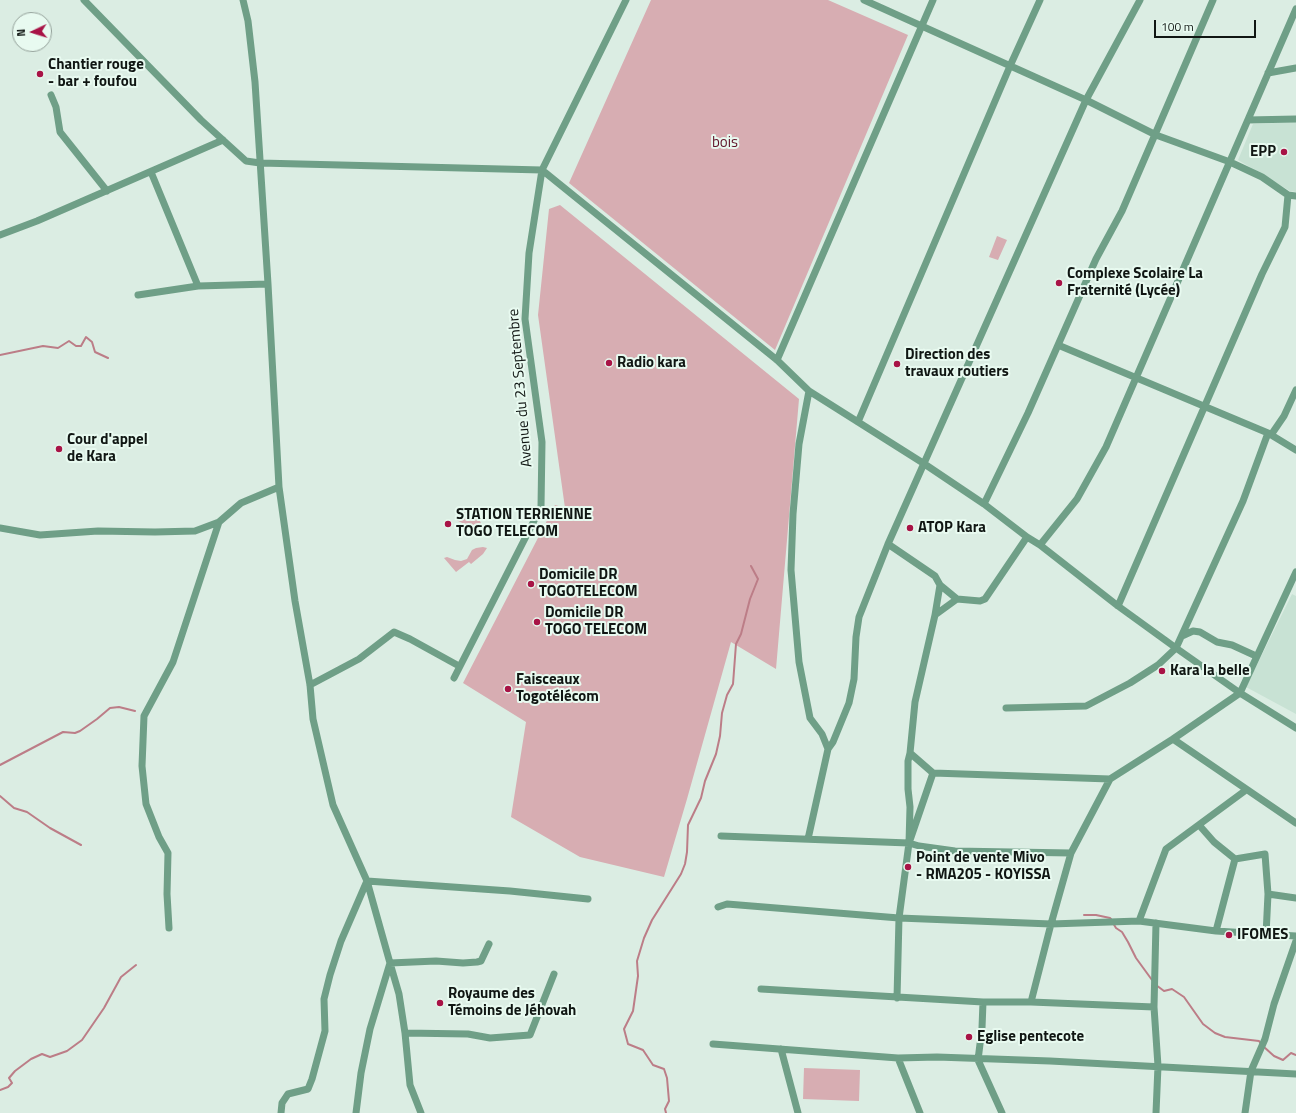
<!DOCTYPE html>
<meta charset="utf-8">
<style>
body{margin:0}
#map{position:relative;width:1296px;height:1113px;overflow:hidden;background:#dbede3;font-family:"Titillium Web",sans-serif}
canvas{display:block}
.north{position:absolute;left:12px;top:12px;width:40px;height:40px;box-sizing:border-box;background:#e8faf0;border:1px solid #929f98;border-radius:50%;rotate:266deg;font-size:11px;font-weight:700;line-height:16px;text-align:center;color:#101613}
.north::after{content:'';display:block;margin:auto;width:14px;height:18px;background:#a81346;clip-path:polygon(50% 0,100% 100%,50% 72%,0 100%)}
.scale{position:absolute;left:1154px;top:20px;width:102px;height:18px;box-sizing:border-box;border:2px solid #101613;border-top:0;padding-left:5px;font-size:12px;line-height:14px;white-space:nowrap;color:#101613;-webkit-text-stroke:3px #e8faf0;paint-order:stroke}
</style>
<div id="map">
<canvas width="1296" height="1113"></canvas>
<div class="north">N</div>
<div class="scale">100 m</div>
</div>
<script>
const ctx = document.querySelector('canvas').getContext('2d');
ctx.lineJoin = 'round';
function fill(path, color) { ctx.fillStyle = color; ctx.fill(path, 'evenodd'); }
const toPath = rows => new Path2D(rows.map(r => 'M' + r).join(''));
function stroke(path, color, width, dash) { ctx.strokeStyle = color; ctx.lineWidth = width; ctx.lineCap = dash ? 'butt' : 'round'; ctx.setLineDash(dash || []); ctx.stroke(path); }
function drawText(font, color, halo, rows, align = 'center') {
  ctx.font = font + ' "Titillium Web",sans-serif'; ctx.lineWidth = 4; ctx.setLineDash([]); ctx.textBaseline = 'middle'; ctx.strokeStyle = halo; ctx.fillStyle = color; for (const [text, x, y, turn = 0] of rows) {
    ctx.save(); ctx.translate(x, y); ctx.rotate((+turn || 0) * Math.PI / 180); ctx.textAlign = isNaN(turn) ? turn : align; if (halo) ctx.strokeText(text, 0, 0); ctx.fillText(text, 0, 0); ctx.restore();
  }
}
fill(toPath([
 [1296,122,1296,192,1290,191,1238,160,1253,124],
 [1292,594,1296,596,1296,714,1246,687]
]), '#c8e2d4');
fill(toPath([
 [651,0,828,0,908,35,775,350,569,183],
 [560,205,799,399,776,669,731,642,687,799,664,877,580,857,511,817,526,722,463,683,555,505,565,508,538,315,549,209],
 [997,236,1007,240,998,260,989,257],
 [461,507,477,514,486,535,480,537,481,532,456,520],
 [483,547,487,548,483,554,471,564,469,562,456,572,444,558,447,557,455,560,461,561,467,559,472,550,476,548],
 [804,1068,860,1070,859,1101,803,1099]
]), '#d7adb2');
stroke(toPath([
 [0,355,43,346,58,348,69,341,76,346,81,346,86,337,92,342,95,352,108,358],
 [0,765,63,732,75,733,80,731,97,719,110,708,119,707,135,711],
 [0,796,14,808,27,812,50,828,81,845],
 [1084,915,1096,915,1110,918,1111,919],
 [1113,923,1116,928,1122,932,1128,942,1136,958,1152,980],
 [1156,985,1164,991,1172,989,1184,997,1203,1024,1215,1033,1225,1037,1259,1041,1261,1044],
 [1264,1047,1274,1056,1283,1060,1291,1053,1296,1055],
 [0,1090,8,1087,12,1083,9,1078,15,1071,31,1059,42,1054,50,1057,67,1051,82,1040,104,1008,121,977,136,965],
 [666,1113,665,1109,669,1101,667,1078,664,1069,653,1065,643,1050,628,1044,624,1029,633,1011,638,976,637,961,644,938,652,920,681,874,685,864,687,852,688,825,701,798,705,781,716,754,720,736,722,713,727,695,733,684,736,644,741,634,750,599,758,579,751,566]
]), '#bc7d87', 2);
stroke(toPath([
 [84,0,201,120,246,161,260,163,542,170,777,360,809,391,923,463,984,504,1027,537,1040,545,1118,606,1176,648,1240,693,1296,728],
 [243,0,248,21,255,82,268,284,279,487,295,601,310,685,313,719,333,805,367,881,390,963,370,1029,361,1073,356,1113],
 [864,0,1086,100,1156,135,1230,162,1262,177,1288,195,1296,196],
 [1268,73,1296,68],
 [51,95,56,107,60,132,107,191],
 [1248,120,1296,119],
 [151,172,198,286],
 [0,235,37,221,223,140],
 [138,295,198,286,268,284],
 [1058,345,1268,433,1296,450],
 [777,360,933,0],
 [858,422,1010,66,1040,0],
 [1271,435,1284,416,1296,390],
 [984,504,1028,413,1096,259,1122,211,1213,0],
 [0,528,40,535,98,531,155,532,195,531,219,522,241,503,279,487],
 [1040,545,1077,499,1106,447,1296,9],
 [957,599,940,585,935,576,888,544,1086,100,1140,0],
 [1118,606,1262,274,1285,227,1288,195],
 [935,615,940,585],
 [1182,636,1193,631,1200,632,1217,642,1232,645,1256,656],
 [454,678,541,507,542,442,525,319,529,253,542,170,626,0],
 [310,685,359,659,394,632,410,639,459,666],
 [1006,708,1086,706,1130,683,1158,665,1176,648,1243,501,1268,433],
 [1173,739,1296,823],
 [828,749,833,742,849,703,854,679,856,637,859,617,888,544],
 [933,773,1110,779,1173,739,1240,693,1296,572],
 [1110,779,1071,853,1051,924,1139,921,1216,931,1296,936],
 [1199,825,1214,842,1235,859,1265,854,1268,894,1266,935],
 [721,836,909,843,919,846,955,851,1071,853],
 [808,839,828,749,822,734,810,718,799,662,791,570,793,514,799,444,809,391],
 [909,843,933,773,910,753,915,702,935,615,957,599,980,601,985,599,1027,537],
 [1268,894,1296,898],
 [718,907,727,904,899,918,1051,924,1031,1002],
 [1139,921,1166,849,1246,790],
 [169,928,167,894,168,853,159,837,146,804,142,766,144,716,173,662,219,522],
 [1216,931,1235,859],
 [761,989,983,1002,1031,1002,1154,1007],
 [897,998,899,918,909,843,910,807,908,789,908,761,910,753],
 [983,1002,982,1028,978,1060,1002,1113],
 [405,1033,468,1034,490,1038,530,1035,554,974],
 [713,1044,898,1058,937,1057,1050,1061,1296,1074],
 [781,1049,798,1113],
 [898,1058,920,1113],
 [281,1113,282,1103,288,1094,308,1089,312,1079,325,1031,324,999,330,975,341,941,367,881,510,891,588,899],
 [421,1113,410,1085,405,1033,399,994,390,963,436,961,463,963,477,962,481,961,489,944],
 [1156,1113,1158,1066,1154,1007,1156,923],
 [1245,1113,1251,1071,1265,1039,1274,1004,1296,941]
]), '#6f9f87', 7);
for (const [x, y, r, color] of [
 [40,74,4,"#a81346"],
 [1284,152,4,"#a81346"],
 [1059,283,4,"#a81346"],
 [609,363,4,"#a81346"],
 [897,364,4,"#a81346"],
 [59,449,4,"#a81346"],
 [448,524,4,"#a81346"],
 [910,528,4,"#a81346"],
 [531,584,4,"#a81346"],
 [537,622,4,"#a81346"],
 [1162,671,4,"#a81346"],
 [508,689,4,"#a81346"],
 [908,867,4,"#a81346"],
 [1229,935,4,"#a81346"],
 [440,1003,4,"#a81346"],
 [969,1037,4,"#a81346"]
]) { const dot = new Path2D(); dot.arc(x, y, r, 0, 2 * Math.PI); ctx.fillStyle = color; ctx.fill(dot); stroke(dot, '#e8faf0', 1.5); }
drawText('bold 15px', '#101613', '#e8faf0', [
 ["Chantier rouge",48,65],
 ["- bar + foufou",48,82],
 ["EPP",1276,152,"right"],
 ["Complexe Scolaire La",1067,274],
 ["Fraternité (Lycée)",1067,291],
 ["Direction des",905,355],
 ["travaux routiers",905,372],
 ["Radio kara",617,363],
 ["Cour d'appel",67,440],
 ["de Kara",67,457],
 ["STATION TERRIENNE",456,515],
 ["TOGO TELECOM",456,532],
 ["ATOP Kara",918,528],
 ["Domicile DR",539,575],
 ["TOGOTELECOM",539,592],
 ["Domicile DR",545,613],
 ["TOGO TELECOM",545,630],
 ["Kara la belle",1170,671],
 ["Faisceaux",516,680],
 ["Togotélécom",516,697],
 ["Point de vente Mivo",916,858],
 ["- RMA205 - KOYISSA",916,875],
 ["IFOMES",1237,935],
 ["Royaume des",448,994],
 ["Témoins de Jéhovah",448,1011],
 ["Eglise pentecote",977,1037]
], 'left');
drawText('15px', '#611429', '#e8faf0', [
 ["bois",725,143]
]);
drawText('15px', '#101613', '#e8faf0', [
 ["Avenue du 23 Septembre",521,388,-95]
]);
</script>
